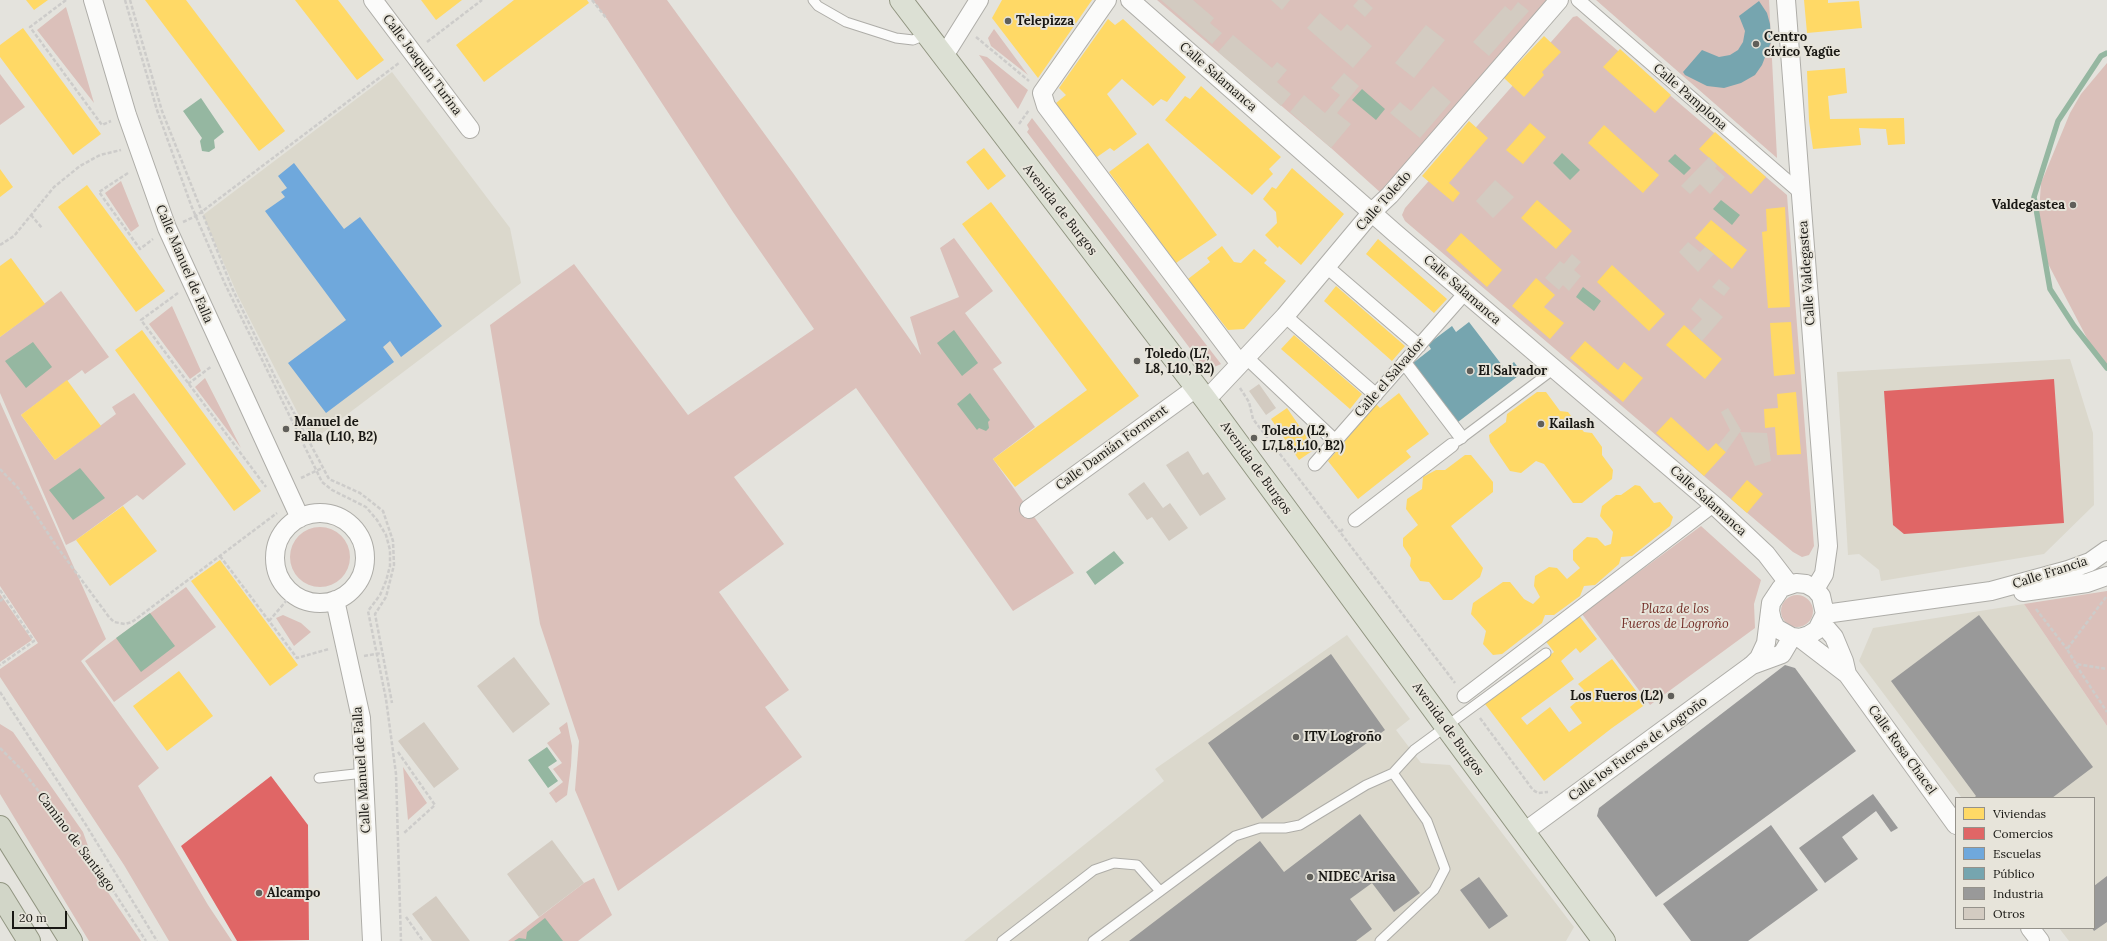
<!DOCTYPE html>
<meta charset="utf-8">
<style>
body{margin:0}
#map{position:relative;width:2107px;height:941px;overflow:hidden;background:#e4e3dd;font-family:Lora,serif}
canvas{display:block}
.legend{position:absolute;left:1955px;top:797px;width:140px;height:132px;box-sizing:border-box;background:#e7e4da;border:1px solid #95928b;margin:0;padding:5px 7px;list-style:none;font-size:12px;color:#191814}
.legend li{display:flex;align-items:center;gap:8px;height:20px}
.legend b{width:20px;border:1px solid #95928b}
.scale{position:absolute;left:12px;top:911px;width:55px;height:18px;box-sizing:border-box;border:2px solid #191814;border-top:0;padding-left:5px;font-size:12px;line-height:14px;white-space:nowrap;color:#191814;-webkit-text-stroke:3px #e7e4da;paint-order:stroke}
</style>
<div id="map">
<canvas width="2107" height="941"></canvas>
<ul class="legend">
<li><b style="height:11px;background:#ffd966"></b>Viviendas</li>
<li><b style="height:11px;background:#e06666"></b>Comercios</li>
<li><b style="height:11px;background:#6fa8dc"></b>Escuelas</li>
<li><b style="height:11px;background:#76a5af"></b>Público</li>
<li><b style="height:11px;background:#999"></b>Industria</li>
<li><b style="height:11px;background:#d3cbc1"></b>Otros</li>
</ul>
<div class="scale">20 m</div>
</div>
<script>
const ctx = document.querySelector('canvas').getContext('2d');
ctx.lineJoin = 'round';
function fill(path, color) { ctx.fillStyle = color; ctx.fill(path, 'evenodd'); }
const toPath = rows => new Path2D(rows.map(r => 'M' + r).join(''));
function stroke(path, color, width, dash) { ctx.strokeStyle = color; ctx.lineWidth = width; ctx.lineCap = dash ? 'butt' : 'round'; ctx.setLineDash(dash || []); ctx.stroke(path); }
function drawText(font, color, halo, rows, align = 'center') {
  ctx.font = font + ' Lora,serif'; ctx.lineWidth = 4; ctx.setLineDash([]); ctx.textBaseline = 'middle'; ctx.strokeStyle = halo; ctx.fillStyle = color; for (const [text, x, y, turn = 0] of rows) {
    ctx.save(); ctx.translate(x, y); ctx.rotate((+turn || 0) * Math.PI / 180); ctx.textAlign = isNaN(turn) ? turn : align; if (halo) ctx.strokeText(text, 0, 0); ctx.fillText(text, 0, 0); ctx.restore();
  }
}
fill(toPath([
 [392,72,510,228,521,283,312,441,238,296,203,215],
 [2070,359,2093,433,2094,505,2044,554,1881,581,1879,570,1859,554,1848,555,1837,372],
 [2024,604,2107,726,2107,941,2069,941,2059,928,2094,928,2094,798,1962,798,1859,661,1873,628],
 [1347,635,1410,719,1396,730,1421,763,1450,765,1574,927,1566,941,964,941,1164,781,1155,769]
]), '#dbd8cc');
fill(toPath([
 [593,0,667,0,793,173,921,355,910,317,959,297,940,248,954,238,993,291,965,313,1002,363,993,369,1035,427,993,459,1074,573,1013,611,856,388,734,477,784,544,719,592,789,690,765,707,802,757,618,891,575,790,579,741,540,624,490,325,574,264,688,415,814,329,733,212,607,19],
 [1157,0,1547,0,1381,193,1331,148],
 [1596,0,1769,0,1777,158],
 [66,7,94,103,37,30],
 [1577,16,1787,195,1814,546,1809,555,1802,557,1793,552,1405,221,1402,215,1405,208,1573,17],
 [994,29,1028,75,991,46,988,38],
 [979,55,987,57,1028,90,1018,109],
 [2107,63,2107,367,2089,342,2045,258,2038,227,2041,183,2070,113,2081,94],
 [0,74,25,107,0,125],
 [1032,118,1221,364,1210,369,1204,367,1027,132,1029,129,1027,125],
 [121,181,139,226,131,232,105,193],
 [61,291,109,357,85,374,82,370,21,415,55,460,116,414,112,407,134,393,186,464,143,500,137,495,76,540,66,545,0,393,0,337],
 [172,306,201,371,190,379,149,324],
 [205,378,241,448,195,387],
 [0,402,106,639,81,661,159,768,138,786,208,905,232,941,169,941,124,865,0,677,0,669,38,643,0,586],
 [1701,526,1761,580,1754,604,1755,628,1650,705,1582,614],
 '290 557a30 30 0 1 1 60 0a30 30 0 1 1-60 0Z',
 [186,587,216,627,114,702,85,661],
 [2107,591,2107,726,2024,604],
 [0,594,32,640,0,662],
 '1781 611a16 16 0 1 1 32 0a16 16 0 1 1-32 0Z',
 [283,615,301,623,311,632,294,646,276,618],
 [567,722,572,746,571,766,567,795,556,803,549,793,563,782,553,769,562,763,547,743,561,733,559,728],
 [0,724,13,732,83,832,101,882,141,941,89,941,0,794],
 [403,767,427,803,408,820],
 [594,878,612,915,578,941,508,941,584,883]
]), '#dbc0ba');
fill(toPath([
 [1362,89,1385,109,1376,120,1352,100],
 [201,98,224,132,214,140,215,148,209,152,202,151,200,141,202,138,183,111],
 [1562,153,1580,170,1570,180,1553,163],
 [1675,154,1691,168,1684,175,1668,161],
 [1721,200,1740,215,1732,225,1713,209],
 [1583,287,1601,301,1594,311,1576,297],
 [954,330,978,363,962,376,937,343],
 [33,342,52,367,26,388,5,361],
 [970,393,990,420,988,422,989,428,986,431,979,428,977,430,957,404],
 [80,468,105,498,73,520,49,490],
 [1114,551,1124,563,1095,585,1086,572],
 [150,613,175,646,141,672,116,638],
 [547,747,557,761,548,767,558,781,548,788,528,760],
 [545,918,563,941,514,941,519,938,526,939,527,932]
]), '#95b7a1');
fill(toPath([
 [26,0,48,0,34,10],
 [145,0,186,0,285,131,259,151],
 [295,0,338,0,384,60,357,80],
 [421,0,462,0,436,20],
 [514,0,587,0,589,3,484,82,456,45],
 [1002,0,1092,0,1038,78,992,18],
 [1804,0,1828,0,1828,3,1859,1,1862,28,1807,33],
 [1108,19,1115,25,1123,19,1186,77,1167,102,1161,99,1153,106,1122,79,1107,94,1137,134,1114,151,1110,148,1097,157,1056,103,1066,95,1059,88],
 [23,28,101,134,73,155,0,57,0,45],
 [1544,36,1561,52,1542,72,1544,75,1524,97,1504,78],
 [1620,49,1671,95,1655,113,1603,67],
 [1845,68,1847,93,1828,96,1830,119,1904,118,1905,144,1888,145,1886,129,1859,128,1861,145,1813,149,1809,121,1807,71],
 [1201,86,1281,157,1269,169,1273,174,1252,195,1165,120,1185,96,1190,99],
 [1469,121,1488,138,1449,183,1460,193,1453,202,1422,176],
 [1530,123,1546,137,1523,164,1506,150],
 [1604,125,1659,175,1643,193,1588,143],
 [1715,132,1766,177,1751,194,1699,149],
 [1148,143,1217,235,1176,263,1109,172],
 [984,148,1006,176,988,190,966,162],
 [1292,168,1344,214,1301,265,1279,246,1278,248,1265,235,1277,223,1276,212,1263,199,1272,187,1276,189],
 [0,169,13,187,0,197],
 [87,185,165,291,136,312,58,207],
 [1537,200,1572,231,1556,249,1521,218],
 [991,202,1139,396,1015,487,993,459,1087,390,962,224],
 [1785,207,1790,307,1768,308,1762,232,1767,231,1766,209],
 [1711,220,1747,250,1732,269,1695,238],
 [1461,233,1502,270,1487,287,1446,250],
 [1378,239,1447,299,1434,313,1366,254],
 [1222,246,1234,262,1241,263,1254,249,1267,260,1264,263,1286,281,1244,329,1228,330,1188,279,1210,262,1207,258],
 [11,258,45,304,0,337,0,266],
 [1612,265,1665,314,1649,331,1597,282],
 [1536,278,1555,295,1544,307,1564,323,1550,339,1512,306],
 [1336,286,1405,346,1392,361,1324,301],
 [1791,322,1795,374,1774,376,1770,323],
 [1684,325,1722,359,1705,379,1666,345],
 [142,330,261,491,234,511,115,350],
 [1294,335,1362,394,1350,409,1281,349],
 [1585,341,1618,370,1624,362,1643,378,1623,402,1570,358],
 [67,380,101,426,55,460,21,415],
 [1537,392,1546,392,1560,411,1568,412,1584,432,1592,433,1602,447,1602,455,1613,470,1612,479,1582,503,1573,503,1544,464,1536,461,1521,473,1510,471,1490,442,1489,435,1506,422,1507,414],
 [1796,392,1801,454,1777,455,1775,427,1765,428,1764,409,1778,408,1777,394],
 [1399,393,1429,434,1406,451,1411,457,1358,499,1328,461,1376,404,1380,408],
 [1287,408,1315,449,1299,460,1271,419],
 [1671,417,1708,451,1716,443,1726,452,1704,476,1656,433],
 [1465,455,1471,455,1493,482,1493,492,1451,526,1483,568,1480,577,1452,600,1443,600,1429,582,1420,581,1410,566,1411,558,1403,546,1403,538,1418,525,1406,509,1407,499,1422,489,1423,477,1436,470,1445,470],
 [1747,480,1763,494,1747,513,1731,499],
 [1635,485,1640,486,1654,503,1660,502,1673,517,1670,526,1632,556,1621,557,1619,564,1595,585,1584,586,1580,596,1554,615,1545,615,1542,623,1502,654,1493,655,1483,644,1486,631,1471,614,1473,603,1503,582,1510,582,1524,599,1533,604,1540,597,1534,586,1535,576,1549,567,1557,568,1567,579,1580,568,1573,560,1573,550,1587,537,1597,538,1605,546,1611,544,1613,532,1600,516,1602,506,1616,495,1621,495],
 [123,506,157,551,110,586,76,540],
 [220,560,298,665,270,686,191,581],
 [1577,613,1597,639,1580,653,1576,648,1561,661,1574,679,1521,718,1527,725,1550,707,1569,732,1582,723,1570,707,1576,702,1573,698,1584,690,1578,684,1612,659,1646,704,1612,728,1544,781,1485,704,1554,652,1544,639],
 [179,671,213,716,167,751,133,706]
]), '#ffd966');
fill(toPath([
 [2054,379,2064,523,1904,534,1893,525,1884,391],
 [271,776,308,825,309,940,237,941,181,846]
]), '#e06666');
fill(toPath([
 [294,163,344,229,360,217,442,326,401,357,390,341,383,347,394,362,326,413,288,363,346,320,265,211,285,197,281,192,287,188,278,176]
]), '#6fa8dc');
fill(toPath([
 [1759,1,1767,13,1770,24,1771,42,1762,65,1755,75,1741,83,1724,88,1707,86,1685,75,1683,72,1702,50,1719,57,1730,55,1738,50,1743,42,1745,31,1739,16],
 [1469,322,1505,369,1514,362,1522,373,1458,422,1413,363,1431,349,1428,344,1452,326,1456,332]
]), '#76a5af');
fill(toPath([
 [1979,615,2093,767,2052,798,1974,798,1976,796,1891,681],
 [1331,654,1385,730,1262,819,1208,743],
 [1785,665,1795,668,1856,751,1656,897,1597,816,1599,808],
 [1873,794,1898,828,1891,832,1876,811,1842,837,1858,859,1825,883,1799,848],
 [1360,814,1420,893,1394,912,1372,883,1350,899,1372,929,1356,941,1129,941,1260,841,1284,872],
 [1771,825,1818,890,1748,941,1691,941,1663,904],
 [2107,876,2107,922,2094,931,2092,928,2094,928,2094,886],
 [1479,877,1508,916,1489,929,1460,890]
]), '#999');
stroke(toPath([
 [2107,53,2101,56,2058,121,2034,197,2050,289,2074,326,2107,368]
]), '#95b7a1', 5.5);
fill(toPath([
 [1161,0,1193,0,1214,18,1210,23,1222,33,1212,44],
 [1271,0,1290,0,1282,10],
 [1358,0,1364,0,1373,8,1365,17,1353,6],
 [1518,2,1529,11,1489,56,1473,42,1505,6,1511,11],
 [1320,13,1341,31,1347,24,1372,46,1353,68,1307,28],
 [1426,25,1445,40,1414,78,1395,63],
 [1233,35,1272,68,1277,62,1287,70,1277,82,1291,94,1281,106,1218,52],
 [1344,73,1359,86,1337,113,1351,124,1331,148,1290,112,1304,95,1325,113,1340,95,1331,88],
 [1433,86,1451,102,1420,138,1390,113,1400,102,1411,111],
 [1709,157,1717,166,1715,168,1725,177,1710,194,1700,184,1690,194,1681,186],
 [1495,180,1514,197,1493,218,1476,201],
 [1688,242,1700,252,1705,247,1714,254,1698,272,1679,252],
 [1572,254,1581,262,1574,270,1581,276,1569,291,1563,285,1559,290,1545,278,1560,261,1564,264],
 [1719,279,1730,288,1724,296,1712,287],
 [1700,298,1723,317,1702,341,1691,331,1702,319,1691,309],
 [1259,384,1276,408,1266,415,1249,391],
 [1728,408,1741,430,1740,432,1767,433,1771,461,1755,466,1740,432,1726,452,1718,445,1730,430,1721,412],
 [1188,451,1203,475,1208,472,1226,499,1200,516,1166,465],
 [1144,482,1163,508,1170,503,1188,528,1169,541,1152,517,1147,520,1128,494],
 [514,657,550,704,513,733,477,686],
 [424,722,459,769,434,788,398,741],
 [552,840,584,883,539,917,507,874],
 [436,896,470,941,432,941,412,914]
]), '#d3cbc1');
const service = toPath([
 [813,0,818,6,846,22,896,38,913,40,928,34],
 [1458,441,1554,369],
 [319,778,364,773],
 [1002,941,1094,870,1114,863,1137,865,1160,891],
 [1093,941,1235,836,1260,828,1285,828,1300,825,1366,785,1393,773],
 [1380,941,1434,890,1445,869,1427,821,1393,773,1414,750,1546,653]
]);
const pedestrian = toPath([
 [1578,0,1801,193],
 [1327,267,1419,346],
 [1285,316,1376,395],
 [1247,358,1335,441],
 [1404,362,1461,437],
 [1315,464,1465,293],
 [1355,520,1452,445],
 [1464,696,1714,505]
]);
const minor = toPath([
 [93,0,127,115,167,228,300,518],
 [373,0,470,129],
 [1107,0,1042,93,1046,106,1240,364],
 [1130,0,1395,233,1714,505,1766,554,1789,584],
 [1786,0,1828,546,1824,574,1815,589],
 [944,56,979,0],
 [1206,400,1285,316,1372,212,1390,195,1559,0],
 [1029,509,1196,388],
 '275 558a45 45 0 1 1 90 0a45 45 0 1 1-90 0Z',
 [2023,592,2087,583,2107,576],
 [335,600,361,718,372,941],
 [1825,614,1991,591,2068,570,2090,562,2107,550],
 [1822,623,1834,637,1844,661,1847,674],
 [1800,638,1847,674,1956,825],
 [1752,665,1782,654,1792,637],
 [1524,832,1752,665,1759,658,1766,643,1771,603,1781,588,1796,583,1806,584,1815,589,1821,596,1825,614,1817,630,1809,635,1800,638,1792,637,1776,628,1772,620,1770,611],
 [2030,928,2040,941]
]);
const primary = toPath([
 [901,0,1206,400,1604,941]
]);
const trunk = toPath([
 [0,827,71,941],
 [0,894,29,941]
]);
stroke(service, '#aeada8', 11);
stroke(pedestrian, '#aeada8', 15);
stroke(minor, '#aeada8', 20);
stroke(primary, '#919581', 24);
stroke(trunk, '#919581', 24);
stroke(toPath([
 [66,0,30,27,102,125,111,121],
 [125,0,157,110,191,205,225,284,322,482,332,490,366,507,377,520,386,535,390,550,390,566,386,581,380,595,368,611,386,699,396,774,401,941],
 [130,0,162,111,232,288,275,377,329,479,360,493,383,511,393,541,394,565,386,597,375,614,392,703],
 [592,0,607,19],
 [976,37,1029,81],
 [427,42,482,0],
 [1019,124,1029,110],
 [128,173,99,192,140,249,153,239],
 [31,215,42,228],
 [183,222,196,216,399,63],
 [0,245,14,236,54,187,80,166,100,155,121,150],
 [178,293,141,320,266,487],
 [188,384,212,366],
 [1240,388,1249,402,1253,419,1340,532],
 [0,469,19,489,55,544,109,617,114,622,125,624,132,622,277,513],
 [301,478,322,468],
 [1343,529,1340,532,1455,683],
 [220,556,297,658,329,649],
 [0,590,34,641,0,665],
 [2106,597,2067,649,2076,664,2107,669],
 [0,601,5,597],
 [2036,609,2067,649],
 [269,621,293,593],
 [364,656,382,653],
 [2076,665,2107,712],
 [0,692,86,825,157,941],
 [1480,718,1533,790,1538,793,1548,792],
 [0,748,22,770,95,863,146,941],
 [398,752,435,805,404,833],
 [406,917,423,941]
]), '#cdccca', 2.5, [4, 2]);
stroke(service, '#fbfbfa', 9);
stroke(pedestrian, '#fbfbfa', 13);
stroke(minor, '#fbfbfa', 18);
stroke(primary, '#dce0d4', 22);
stroke(trunk, '#d2d6c8', 22);
for (const [x, y, r, color] of [
 [1008,21,4,"#605f5a"],
 [1756,44,4,"#605f5a"],
 [2073,205,4,"#605f5a"],
 [1137,361,4,"#605f5a"],
 [1470,371,4,"#605f5a"],
 [1541,424,4,"#605f5a"],
 [286,429,4,"#605f5a"],
 [1254,438,4,"#605f5a"],
 [1671,696,4,"#605f5a"],
 [1296,737,4,"#605f5a"],
 [1310,877,4,"#605f5a"],
 [259,893,4,"#605f5a"]
]) { const dot = new Path2D(); dot.arc(x, y, r, 0, 2 * Math.PI); ctx.fillStyle = color; ctx.fill(dot); stroke(dot, '#e7e4da', 1.5); }
drawText('bold 13px', '#191814', '#e7e4da', [
 ["Telepizza",1016,21],
 ["Centro",1764,37],
 ["cívico Yagüe",1764,52],
 ["Valdegastea",2065,205,"right"],
 ["Toledo (L7,",1145,354],
 ["L8, L10, B2)",1145,369],
 ["El Salvador",1478,371],
 ["Manuel de",294,422],
 ["Falla (L10, B2)",294,437],
 ["Kailash",1549,424],
 ["Toledo (L2,",1262,431],
 ["L7,L8,L10, B2)",1262,446],
 ["Los Fueros (L2)",1663,696,"right"],
 ["ITV Logroño",1304,737],
 ["NIDEC Arisa",1318,877],
 ["Alcampo",267,893]
], 'left');
drawText('13px', '#191814', '#e7e4da', [
 ["Calle Joaquín Turina",422,65,53],
 ["Calle Salamanca",1218,77,41],
 ["Calle Pamplona",1690,97,41],
 ["Calle Toledo",1384,201,-48],
 ["Avenida de Burgos",1060,210,52],
 ["Calle Manuel de Falla",184,264,67],
 ["Calle Valdegastea",1807,273,-94],
 ["Calle Salamanca",1462,290,41],
 ["Calle el Salvador",1390,378,-49],
 ["Calle Damián Forment",1112,448,-36],
 ["Avenida de Burgos",1256,468,54],
 ["Calle Salamanca",1708,501,42],
 ["Calle Francia",2050,573,-18],
 ["Avenida de Burgos",1448,729,54],
 ["Calle los Fueros de Logroño",1638,749,-36],
 ["Calle Rosa Chacel",1902,750,54],
 ["Calle Manuel de Falla",362,770,-94],
 ["Camino de Santiago",76,842,53]
]);
drawText('italic 13px', '#742f28', '#e7e4da', [
 ["Plaza de los",1675,609],
 ["Fueros de Logroño",1675,624]
]);
</script>
